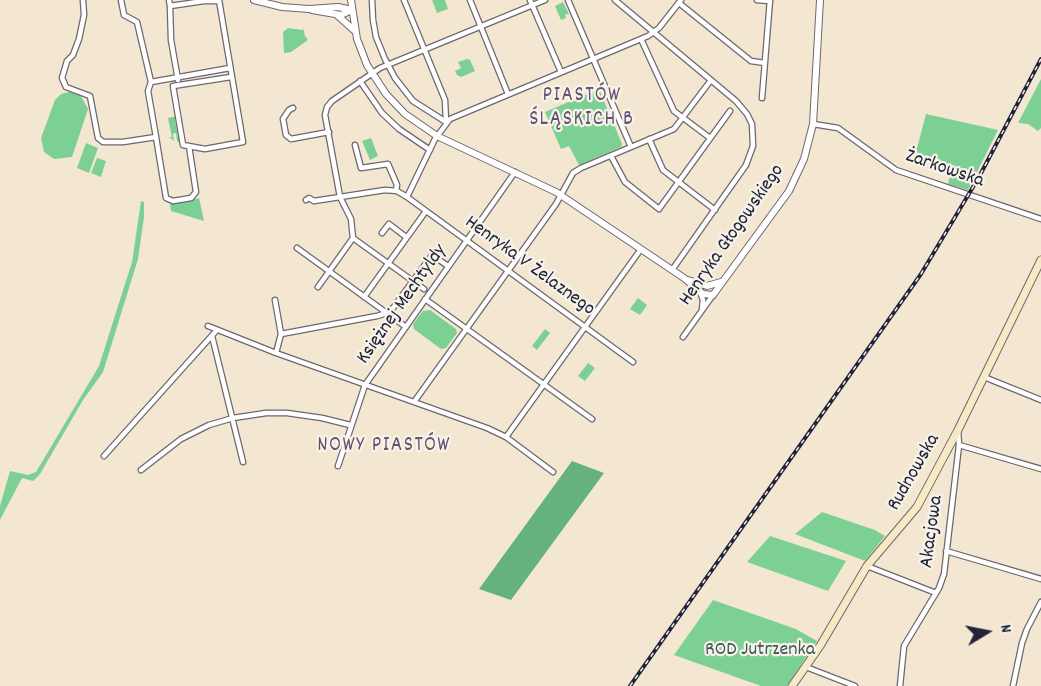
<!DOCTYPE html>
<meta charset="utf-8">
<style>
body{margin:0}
#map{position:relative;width:1041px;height:686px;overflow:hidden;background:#f4e7d1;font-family:Dekko,sans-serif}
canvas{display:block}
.north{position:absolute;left:957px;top:602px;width:60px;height:60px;-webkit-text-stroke:4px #f7f3e8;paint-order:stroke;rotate:80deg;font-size:16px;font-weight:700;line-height:24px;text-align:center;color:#22223b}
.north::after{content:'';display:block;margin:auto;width:21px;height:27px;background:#22223b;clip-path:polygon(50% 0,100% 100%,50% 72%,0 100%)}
</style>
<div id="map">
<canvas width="1041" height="686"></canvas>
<div class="north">N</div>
</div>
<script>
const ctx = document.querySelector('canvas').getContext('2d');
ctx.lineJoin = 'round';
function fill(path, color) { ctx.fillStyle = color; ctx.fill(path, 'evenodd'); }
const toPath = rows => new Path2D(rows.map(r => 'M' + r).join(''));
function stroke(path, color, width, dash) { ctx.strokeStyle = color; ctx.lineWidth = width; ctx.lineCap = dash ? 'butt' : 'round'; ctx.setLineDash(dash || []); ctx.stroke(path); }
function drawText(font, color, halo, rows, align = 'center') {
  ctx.font = font + ' Dekko,sans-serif'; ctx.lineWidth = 4.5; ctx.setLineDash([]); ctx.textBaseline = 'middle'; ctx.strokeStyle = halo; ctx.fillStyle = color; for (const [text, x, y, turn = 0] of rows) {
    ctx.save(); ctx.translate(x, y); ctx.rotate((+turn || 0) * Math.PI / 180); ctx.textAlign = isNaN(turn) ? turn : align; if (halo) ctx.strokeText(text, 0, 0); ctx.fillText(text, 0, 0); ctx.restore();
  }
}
fill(toPath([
 [432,0,445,0,448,9,437,13],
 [563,2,569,14,565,15,566,18,561,20,555,6],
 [303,27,305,36,308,40,291,52,284,53,283,32,288,28,303,30],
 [467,59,470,60,475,71,461,77,457,75,455,71,461,68,458,62],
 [1041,79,1041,128,1038,131,1028,124,1018,123],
 [599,89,622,144,621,147,579,165,569,146,561,149,545,112],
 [69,92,81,96,88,109,72,157,54,159,44,152,41,138,55,100,61,94],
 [926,114,998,130,968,190,948,184,952,167,916,152],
 [177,116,175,120,178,136,180,134,179,142,177,141,176,133,173,134,174,141,169,137,172,137,168,118],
 [371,138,378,156,370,160,362,141],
 [86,143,98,148,89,173,77,168],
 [97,158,106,161,101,177,91,173],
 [199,198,204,221,171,211,170,204],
 [141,201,144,202,144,217,138,259,103,372,83,400,40,474,33,481,22,478,0,520,0,506,10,471,28,475,36,472,99,366,132,262],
 [638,298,647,305,640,315,630,309],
 [430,310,456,329,457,333,446,348,441,349,414,329,413,324,423,311],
 [545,329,550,333,537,350,532,346],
 [588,363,595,368,585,381,578,376],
 [822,512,875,530,885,536,865,561,795,534],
 [770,536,846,561,828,591,747,562],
 [713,600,796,629,817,641,787,686,761,686,674,655]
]), '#7dd093');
fill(toPath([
 [572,461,604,473,511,600,479,589]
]), '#66b27d');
const minor = toPath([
 [83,0,84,15,79,39,73,55,67,61,62,78,66,87,90,96,98,138,103,142,123,142,156,137,166,198,173,201,191,198,196,192,189,146],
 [121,0,124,15,137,22,151,82,230,68],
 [169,0,170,6,204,1,219,1],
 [219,0,243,142,205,149,183,145,173,86,231,77],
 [372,0,373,20,376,37,385,59,395,78,413,101,446,122],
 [404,0,445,100,446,122],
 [470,0,508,94],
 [530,0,561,72],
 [545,0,380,68,332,101,327,107,325,115,340,197,385,190,397,191,407,197,435,139,450,119,648,36,659,28,681,0],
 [568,0,631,147],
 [615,0,736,101,747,114,752,124,753,146,746,165,672,270],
 [757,0,770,1],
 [679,3,751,61,765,63],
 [170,6,171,40,178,80],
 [641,39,674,111,710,138],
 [360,81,382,113,399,129,430,150],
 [151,82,148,91,156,137],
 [762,98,770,0],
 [293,108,289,110,283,119,286,135,291,139,329,132],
 [813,124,838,128,896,170,1041,219],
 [649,139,663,170,715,210],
 [355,145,361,168,388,164,397,185,396,191],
 [611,156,625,182,659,209,730,111],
 [407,197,633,362],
 [306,200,309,198,314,201,340,197,351,219,353,238,318,287],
 [382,233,389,224,406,237],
 [353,238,424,289],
 [297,248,406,327],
 [700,292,703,300,702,309],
 [364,297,426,211],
 [425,299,592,419],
 [275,300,281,334,377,316,387,313,393,308,432,255,448,266],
 [208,326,276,353,487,428,506,437,553,472],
 [212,336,243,462],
 [683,337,713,295],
 [276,353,281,334],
 [984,377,1041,400],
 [414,402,556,204,573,173,581,168,674,129,711,80],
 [506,437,641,249],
 [959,445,1041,469],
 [104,456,216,331],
 [338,466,365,385,515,172],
 [141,470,181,439,209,425,233,418,266,413,287,413,322,418,350,425],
 [946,551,1041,579],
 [867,566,936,593],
 [806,667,855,686],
 [900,686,904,646,939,588,944,574,959,445,958,430],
 [1013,686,1022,643,1027,629,1041,602]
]);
const tertiary = toPath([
 [254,0,282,7,309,9,338,7,352,10],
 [351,0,357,39,367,65,386,94,405,114,437,136,556,192,684,278,703,294,713,295],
 [312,10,341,15,352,10],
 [337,15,356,32],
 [688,280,707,286,721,282],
 [713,295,789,191,804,159,813,124,820,0]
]);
const secondary = toPath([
 [792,686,820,646,867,566,917,507,958,430,1041,260]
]);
stroke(minor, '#6c6770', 7);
stroke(tertiary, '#6c6770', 8);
stroke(secondary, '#6c6770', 9);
stroke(minor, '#fff', 4.5);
stroke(tertiary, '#fff', 6);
stroke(secondary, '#f6e9c3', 7);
const rail = toPath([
 [630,686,921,274,979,177,1041,59]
]);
stroke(rail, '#22223b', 4);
stroke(rail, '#f7f3e8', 1.5, [4.5]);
drawText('20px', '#22223b', '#f7f3e8', [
 ["Żarkowska",944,170,19],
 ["Henryka Głogowskiego",733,236,-55],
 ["Henryka V Żelaznego",529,267,36],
 ["Księżnej Mechtyldy",403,305,-55],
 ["Rudnowska",915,473,-60],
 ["Akacjowa",933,532,-82]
]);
drawText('20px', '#3d5655', '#f7f3e8', [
 ["ROD Jutrzenka",760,651]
]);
ctx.letterSpacing = '1.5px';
drawText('21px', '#655171', '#f7f3e8', [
 ["PIASTÓW",582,97],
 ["ŚLĄSKICH B",582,121],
 ["NOWY PIASTÓW",384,447]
]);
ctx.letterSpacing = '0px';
</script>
